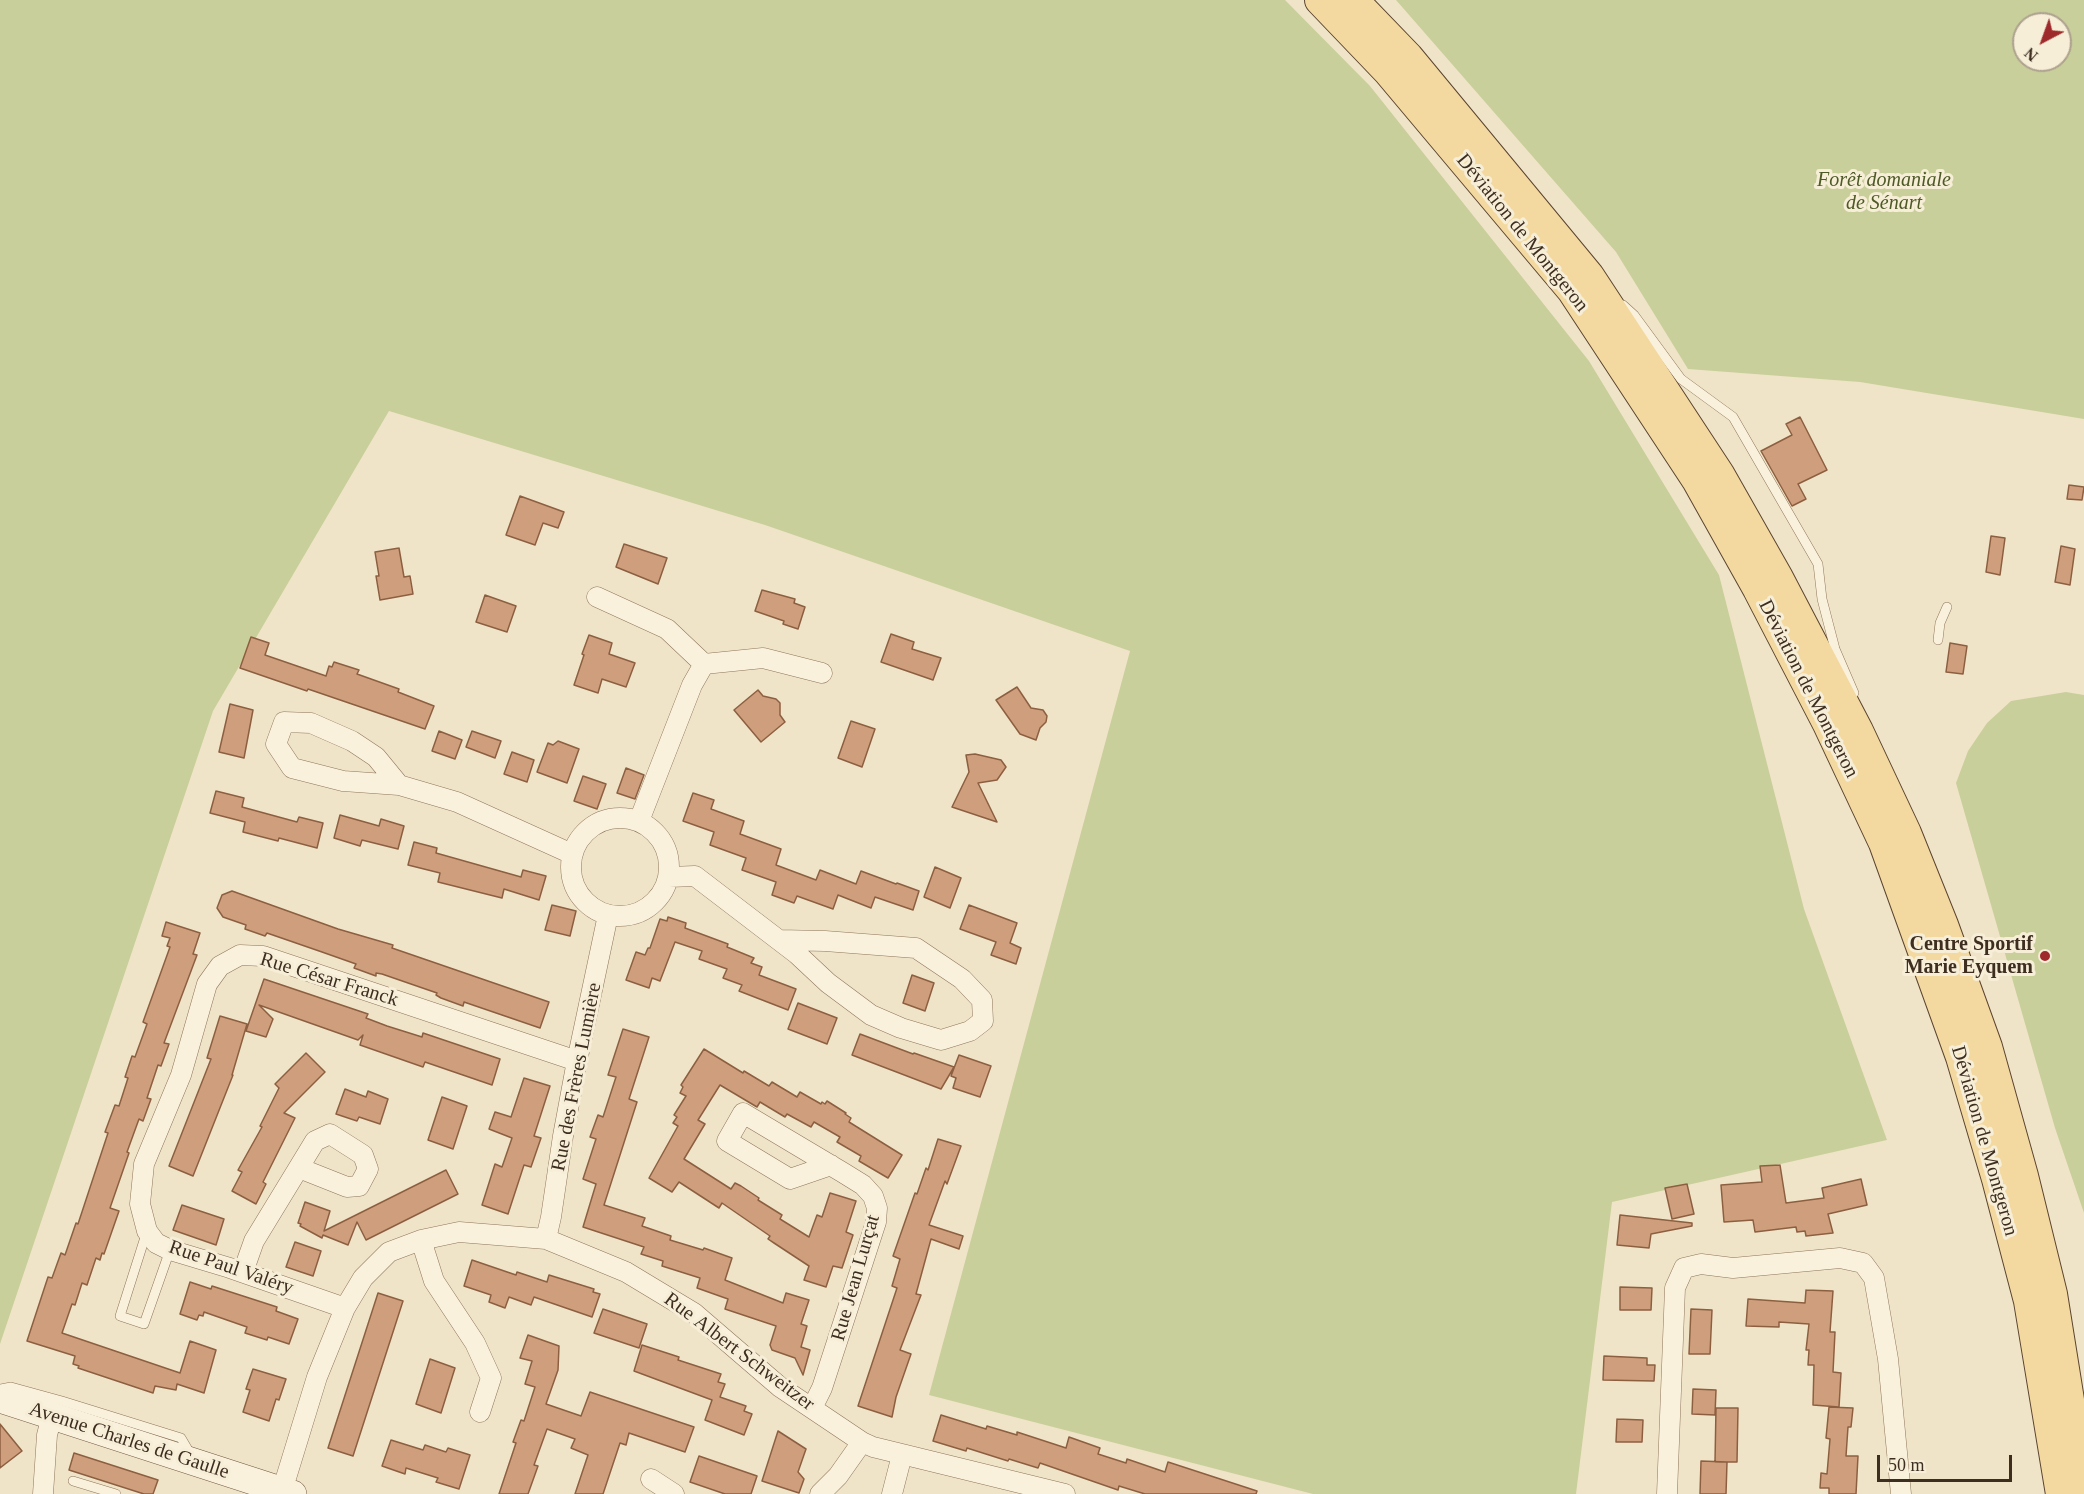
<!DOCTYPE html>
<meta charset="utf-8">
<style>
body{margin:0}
#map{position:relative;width:2084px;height:1494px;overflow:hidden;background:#f0e4c8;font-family:"Times New Roman",serif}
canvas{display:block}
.north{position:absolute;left:2012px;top:12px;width:60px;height:60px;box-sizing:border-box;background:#f7eed8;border:2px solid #ada18e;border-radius:50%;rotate:221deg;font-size:16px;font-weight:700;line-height:24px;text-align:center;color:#3d2e20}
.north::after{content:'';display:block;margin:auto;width:21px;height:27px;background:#9e2a2b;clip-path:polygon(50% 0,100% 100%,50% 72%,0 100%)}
.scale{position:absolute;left:1877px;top:1455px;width:135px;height:27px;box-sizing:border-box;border:3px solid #3d2e20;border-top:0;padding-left:8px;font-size:18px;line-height:21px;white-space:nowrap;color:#3d2e20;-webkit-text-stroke:4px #f7eed8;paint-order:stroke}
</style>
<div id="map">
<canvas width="2084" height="1494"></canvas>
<div class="north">N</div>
<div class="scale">50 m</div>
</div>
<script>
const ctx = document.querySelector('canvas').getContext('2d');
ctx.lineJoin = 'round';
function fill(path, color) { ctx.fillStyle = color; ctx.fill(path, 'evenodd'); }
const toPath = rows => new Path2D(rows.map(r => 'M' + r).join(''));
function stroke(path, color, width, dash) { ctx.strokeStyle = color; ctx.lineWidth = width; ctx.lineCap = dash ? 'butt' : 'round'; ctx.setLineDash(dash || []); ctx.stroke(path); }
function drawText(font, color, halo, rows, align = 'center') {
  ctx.font = font + ' "Times New Roman",serif'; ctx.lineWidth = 6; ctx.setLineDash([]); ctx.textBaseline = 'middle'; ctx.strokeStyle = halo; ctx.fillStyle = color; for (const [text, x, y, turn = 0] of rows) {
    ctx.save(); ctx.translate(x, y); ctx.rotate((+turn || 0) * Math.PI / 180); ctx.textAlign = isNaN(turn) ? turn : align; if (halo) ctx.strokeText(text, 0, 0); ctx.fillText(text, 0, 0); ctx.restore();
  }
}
fill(toPath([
 [0,0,1285,0,1370,86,1589,361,1719,575,1804,909,1887,1140,1612,1202,1576,1494,1313,1494,929,1395,1130,651,765,525,389,411,213,711,0,1344],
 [1396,0,2084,0,2084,419,1860,382,1688,369,1616,252],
 [2024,24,2060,24,2060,60,2024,60],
 [2066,692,2084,695,2084,1213,2055,1128,1956,783,1968,751,1987,723,2011,701]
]), '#c9cf9b');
const building = toPath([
 [1800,417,1827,470,1798,484,1806,499,1792,506,1761,451,1792,435,1786,424,1800,417],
 [2069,485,2084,487,2082,500,2067,499,2069,485],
 [520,496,564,512,558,528,543,523,535,545,506,535,520,496],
 [1991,536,2005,538,2000,575,1986,572,1991,536],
 [624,544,667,558,658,584,616,567,624,544],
 [2061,546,2075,549,2070,585,2055,582,2061,546],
 [399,548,404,577,410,576,413,594,380,600,376,576,379,576,375,552,399,548],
 [762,590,795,599,794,603,805,607,798,629,783,624,784,621,755,611,762,590],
 [485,595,516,606,507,632,476,622,485,595],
 [891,634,914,642,912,649,941,658,933,680,881,662,891,634],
 [589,635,612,643,609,654,635,663,626,687,602,679,598,693,574,685,584,655,582,654,589,635],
 [251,637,269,643,265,655,326,676,329,666,332,667,334,662,359,670,357,674,399,689,398,692,434,706,425,729,308,689,307,691,240,668,251,637],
 [1950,643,1967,646,1963,674,1946,672,1950,643],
 [1017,687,1031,708,1043,710,1047,716,1046,722,1040,728,1036,740,1020,734,996,700,1017,687],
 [758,690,763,696,776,699,780,703,780,715,785,722,761,742,734,710,758,690],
 [230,704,253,710,244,758,219,752,230,704],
 [851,721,875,729,862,767,838,758,851,721],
 [439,731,462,740,455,759,432,751,439,731],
 [472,731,501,741,495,758,466,747,472,731],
 [558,741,579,749,567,783,537,772,548,743,553,745,558,741],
 [512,752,534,760,527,782,504,774,512,752],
 [975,754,1001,760,1006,767,997,780,978,783,997,822,952,807,969,772,966,755,975,754],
 [626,768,644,775,635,799,617,793,626,768],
 [583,776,606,784,597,809,574,801,583,776],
 [216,791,244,798,242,807,297,822,299,817,323,823,317,848,279,838,278,841,243,832,245,822,210,813,216,791],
 [693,793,714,800,711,809,744,821,740,834,781,849,776,865,816,880,820,870,856,884,861,871,896,884,897,883,919,891,913,910,875,897,871,908,838,895,833,909,797,896,794,903,772,895,776,882,742,870,746,858,710,845,714,832,683,821,693,793],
 [340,815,379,826,381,819,404,826,398,849,362,840,360,846,334,838,340,815],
 [414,842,437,848,436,853,521,877,523,870,546,876,539,900,504,889,502,898,438,882,440,873,408,865,414,842],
 [935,867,961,878,950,908,924,897,935,867],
 [232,891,338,929,393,945,392,948,549,1002,540,1028,464,1002,463,1006,441,998,436,995,437,993,382,974,376,973,376,976,354,968,356,964,322,952,267,933,265,936,245,929,246,925,223,917,217,908,222,895,232,891],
 [552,905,576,911,570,936,545,930,552,905],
 [969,905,1017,923,1010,943,1021,948,1016,964,991,955,996,942,960,929,969,905],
 [668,917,686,923,685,928,728,944,727,947,754,958,751,963,762,967,759,975,796,989,788,1010,739,991,742,985,723,978,727,969,699,959,702,951,675,942,660,981,652,978,649,988,626,980,636,952,645,955,648,948,650,948,660,919,667,921,668,917],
 [166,922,200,933,193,954,197,955,164,1043,169,1044,161,1066,158,1065,147,1098,151,1099,143,1121,139,1119,127,1152,129,1153,110,1208,119,1211,104,1254,102,1253,100,1260,96,1258,87,1285,82,1283,75,1305,72,1304,62,1333,180,1373,190,1341,216,1350,204,1393,177,1384,176,1390,155,1386,153,1393,78,1368,79,1366,73,1364,75,1356,27,1341,48,1277,52,1278,61,1253,65,1255,76,1223,78,1224,108,1133,105,1132,115,1105,119,1106,128,1078,125,1077,132,1056,135,1057,147,1024,143,1022,170,947,167,946,170,938,162,936,166,922],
 [912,975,934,983,925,1011,903,1003,912,975],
 [264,979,368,1014,366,1018,387,1026,422,1037,423,1033,500,1059,492,1085,425,1062,423,1067,360,1045,363,1035,358,1040,259,1005,273,1019,266,1037,246,1031,264,979],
 [798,1003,837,1018,827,1044,788,1029,798,1003],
 [220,1016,247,1024,232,1075,233,1075,193,1176,169,1166,211,1059,207,1058,220,1016],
 [623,1029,649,1037,629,1099,637,1102,604,1205,645,1218,642,1226,671,1236,670,1240,703,1250,704,1248,732,1258,725,1280,783,1303,786,1293,809,1300,801,1324,807,1326,801,1347,810,1350,803,1375,795,1358,772,1350,770,1345,776,1326,725,1309,728,1299,697,1288,700,1278,662,1266,663,1261,641,1254,644,1247,583,1227,596,1184,583,1179,596,1139,590,1137,598,1115,603,1117,616,1077,608,1075,623,1029],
 [860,1034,913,1054,914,1053,954,1067,941,1089,852,1055,860,1034],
 [704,1049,743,1073,744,1071,769,1086,772,1082,797,1097,800,1092,821,1104,822,1102,825,1104,827,1101,846,1113,845,1114,851,1118,849,1122,902,1155,888,1178,859,1161,861,1156,837,1142,840,1137,814,1122,811,1127,787,1114,785,1117,760,1102,757,1107,720,1085,698,1120,705,1124,684,1159,731,1189,735,1183,741,1186,759,1198,758,1200,782,1215,780,1219,809,1237,817,1215,822,1217,830,1193,856,1201,846,1232,853,1235,842,1268,833,1266,826,1287,804,1280,809,1266,774,1243,768,1239,770,1236,722,1203,719,1208,679,1182,672,1192,649,1178,678,1126,673,1123,677,1117,674,1115,686,1096,680,1093,683,1087,681,1085,704,1049],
 [306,1053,325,1072,284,1113,295,1118,263,1182,266,1184,256,1204,232,1191,242,1172,238,1170,262,1127,260,1126,279,1088,275,1084,306,1053],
 [959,1055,991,1066,980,1097,953,1088,956,1078,951,1076,959,1055],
 [524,1078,550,1086,534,1136,541,1138,531,1167,524,1165,508,1214,482,1205,495,1164,502,1167,512,1138,489,1129,495,1112,511,1117,524,1078],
 [345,1089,366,1097,368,1091,388,1099,380,1124,359,1117,357,1121,336,1114,345,1089],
 [442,1097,467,1106,453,1149,428,1140,442,1097],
 [938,1139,961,1146,947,1184,945,1181,929,1225,963,1236,959,1249,931,1239,916,1294,921,1295,900,1350,911,1354,896,1397,892,1417,858,1406,897,1288,892,1286,900,1259,893,1256,915,1193,917,1194,926,1168,928,1170,938,1139],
 [1780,1165,1786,1203,1824,1198,1822,1188,1861,1179,1867,1205,1828,1214,1833,1233,1806,1236,1805,1231,1797,1232,1796,1227,1755,1232,1753,1220,1724,1222,1721,1185,1762,1182,1760,1166,1780,1165],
 [446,1170,458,1194,366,1240,357,1222,348,1245,323,1235,322,1238,300,1226,301,1224,298,1223,305,1202,330,1211,324,1231,446,1170],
 [1687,1184,1694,1214,1672,1219,1665,1188,1687,1184],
 [182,1205,224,1219,216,1245,173,1230,182,1205],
 [1620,1215,1692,1223,1692,1226,1651,1234,1649,1248,1617,1245,1620,1215],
 [295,1242,321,1251,313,1276,286,1267,295,1242],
 [472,1260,516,1275,517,1272,547,1282,549,1275,594,1289,593,1292,600,1294,592,1317,534,1297,531,1305,509,1297,505,1308,489,1302,491,1295,464,1286,472,1260],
 [190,1282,211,1289,212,1286,277,1307,276,1311,298,1319,289,1344,268,1337,267,1340,245,1333,247,1327,204,1312,203,1316,199,1315,197,1320,180,1314,190,1282],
 [1620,1287,1652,1288,1651,1310,1620,1310,1620,1287],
 [1806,1290,1833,1291,1830,1332,1835,1332,1833,1372,1841,1373,1839,1407,1813,1405,1814,1365,1808,1365,1809,1350,1806,1350,1809,1324,1779,1322,1779,1327,1746,1326,1748,1299,1805,1303,1806,1290],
 [378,1293,403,1301,353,1456,328,1448,378,1293],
 [603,1309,647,1324,639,1348,594,1333,603,1309],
 [1691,1309,1712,1310,1710,1354,1689,1354,1691,1309],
 [528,1335,559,1346,558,1370,546,1404,581,1416,590,1392,694,1427,685,1452,629,1433,626,1445,620,1443,603,1494,575,1494,588,1455,571,1448,575,1439,547,1429,534,1465,538,1466,528,1494,499,1494,516,1443,513,1442,521,1420,524,1421,535,1387,525,1384,532,1361,520,1358,528,1335],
 [642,1345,679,1357,678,1360,721,1374,718,1382,725,1384,720,1397,746,1406,744,1411,752,1414,744,1435,705,1420,712,1400,634,1371,642,1345],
 [1604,1356,1647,1358,1647,1365,1655,1365,1654,1381,1603,1380,1604,1356],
 [430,1359,455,1368,441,1413,416,1404,430,1359],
 [253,1369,286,1379,279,1400,276,1399,269,1421,243,1412,250,1390,246,1389,253,1369],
 [1693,1389,1716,1390,1715,1415,1692,1414,1693,1389],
 [1829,1407,1853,1408,1851,1427,1848,1427,1846,1456,1858,1456,1856,1494,1829,1494,1829,1488,1820,1488,1821,1473,1827,1474,1830,1439,1826,1438,1829,1407],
 [1716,1408,1738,1408,1737,1462,1715,1462,1716,1408],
 [941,1415,986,1429,987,1426,1017,1435,1017,1432,1066,1448,1069,1437,1100,1448,1098,1454,1126,1463,1127,1459,1165,1472,1168,1462,1257,1491,1256,1494,1145,1494,1119,1486,1118,1490,1040,1463,1038,1468,1009,1459,1008,1461,967,1448,966,1451,933,1441,941,1415],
 [1617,1419,1643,1420,1642,1442,1616,1442,1617,1419],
 [0,1424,22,1451,0,1468,0,1424],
 [778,1431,806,1449,798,1472,804,1479,799,1493,762,1481,778,1431],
 [391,1440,423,1450,425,1445,446,1452,448,1448,470,1455,459,1489,436,1482,438,1478,406,1468,405,1474,382,1466,391,1440],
 [74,1453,158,1480,153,1494,144,1494,69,1470,74,1453],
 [699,1456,757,1476,751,1494,725,1494,690,1482,699,1456],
 [1701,1461,1727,1462,1726,1494,1700,1494,1701,1461]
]);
fill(building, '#cf9f7d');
stroke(building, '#8d5f41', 1.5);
const service = toPath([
 [1623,305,1634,315,1681,379,1733,417,1818,564,1822,599,1835,649,1854,693],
 [1938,640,1940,623,1947,607],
 [147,1231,120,1316,144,1324,170,1250],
 [0,1389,11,1387,62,1401,181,1438,191,1455],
 [73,1481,116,1494]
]);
const minor = toPath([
 [597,597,667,629,704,664,763,658,822,673],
 [399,785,376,757,352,741,311,723,284,722,276,744,292,768,343,781,399,785,457,802,572,854],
 '571 867a49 49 0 1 1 98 0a49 49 0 1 1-98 0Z',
 [639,821,692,685,704,664],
 [669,877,695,876,797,954,828,983,871,1015,901,1028,941,1040,970,1031,983,1021,982,1000,962,979,916,948,825,941,779,940],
 [546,1239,551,1217,563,1136,577,1061,608,915],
 [421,1240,434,1281,475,1343,491,1378,480,1412],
 [243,1272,254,1241,315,1141,330,1134,363,1155,368,1169,359,1186,347,1187,299,1168],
 [345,1308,230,1268,170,1250,156,1243,147,1231,140,1204,144,1164,181,1075,207,984,220,966,240,955,263,956,577,1061],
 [812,1408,822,1388,876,1222,877,1208,873,1196,863,1185,842,1172,743,1113,727,1141,790,1179,831,1165],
 [651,1479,674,1494],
 [282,1491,317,1377,345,1308,363,1278,389,1252,421,1240,459,1232,546,1239,626,1272,694,1313,780,1387,862,1442,873,1447,1065,1494],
 [43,1494,47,1435,52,1416],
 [820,1494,838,1476,862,1442],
 [892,1494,902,1455],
 [1667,1494,1675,1288,1684,1268,1701,1264,1733,1268,1840,1258,1863,1263,1874,1278,1888,1359,1901,1494]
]);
const secondary = toPath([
 [0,1399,293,1494]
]);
const primary = toPath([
 [1320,0,1388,71,1572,290,1697,480,1758,589,1828,724,1884,843,1961,1057,1997,1179,2029,1301,2061,1494],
 [1353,0,1408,57,1589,276,1719,474,1778,578,1858,731,1906,833,1943,925,1987,1047,2023,1176,2052,1294,2084,1494]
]);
stroke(service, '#8d765c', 10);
stroke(minor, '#8d765c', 21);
stroke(secondary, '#6f573f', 28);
stroke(primary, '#5b4430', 32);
stroke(service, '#faf1dc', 9);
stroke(minor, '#faf1dc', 20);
stroke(secondary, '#faf1dc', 27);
stroke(primary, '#f3d9a0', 30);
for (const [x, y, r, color] of [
 [2045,956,6,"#9e2a2b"]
]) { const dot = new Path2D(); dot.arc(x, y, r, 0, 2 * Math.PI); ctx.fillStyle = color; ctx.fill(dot); stroke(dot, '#f7eed8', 2); }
drawText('italic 20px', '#4d5a26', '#f7eed8', [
 ["Forêt domaniale",1884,181],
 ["de Sénart",1884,204]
]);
drawText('20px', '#3d2e20', '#f7eed8', [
 ["Déviation de Montgeron",1522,233,51],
 ["Déviation de Montgeron",1808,689,63],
 ["Rue César Franck",329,980,17],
 ["Rue des Frères Lumière",577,1077,-79],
 ["Déviation de Montgeron",1984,1141,74],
 ["Rue Paul Valéry",231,1268,19],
 ["Rue Jean Lurçat",856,1278,-74],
 ["Rue Albert Schweitzer",739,1352,37],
 ["Avenue Charles de Gaulle",129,1441,18]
]);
drawText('bold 20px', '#3d2e20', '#f7eed8', [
 ["Centre Sportif",2033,945],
 ["Marie Eyquem",2033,968]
], 'right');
</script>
